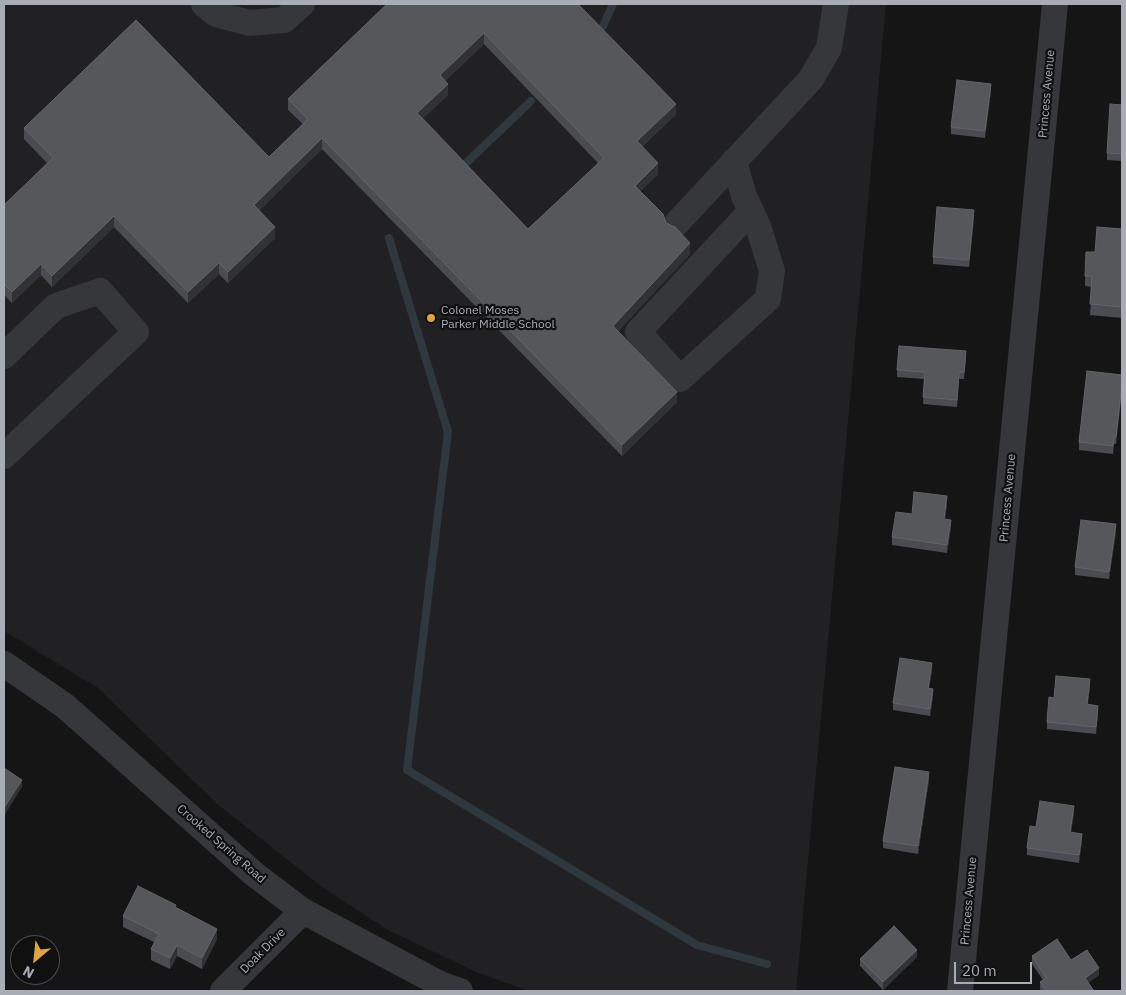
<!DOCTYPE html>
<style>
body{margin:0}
#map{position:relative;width:1126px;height:995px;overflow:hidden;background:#151516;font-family:"IBM Plex Sans",sans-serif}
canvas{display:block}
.frame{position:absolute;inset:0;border:5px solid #a8acb5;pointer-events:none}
.north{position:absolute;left:10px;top:935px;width:50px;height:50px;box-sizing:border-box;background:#101011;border:1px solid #4d4e53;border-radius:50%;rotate:208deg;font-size:14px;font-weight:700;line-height:20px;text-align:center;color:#a8acb5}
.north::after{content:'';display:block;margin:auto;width:18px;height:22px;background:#dfa344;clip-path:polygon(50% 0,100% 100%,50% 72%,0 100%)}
.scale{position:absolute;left:954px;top:962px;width:78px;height:22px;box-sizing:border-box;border:2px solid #a8acb5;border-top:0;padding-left:6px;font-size:15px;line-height:18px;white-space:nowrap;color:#a8acb5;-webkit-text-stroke:4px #101011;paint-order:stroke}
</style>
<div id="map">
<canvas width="1126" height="995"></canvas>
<div class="frame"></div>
<div class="north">N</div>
<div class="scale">20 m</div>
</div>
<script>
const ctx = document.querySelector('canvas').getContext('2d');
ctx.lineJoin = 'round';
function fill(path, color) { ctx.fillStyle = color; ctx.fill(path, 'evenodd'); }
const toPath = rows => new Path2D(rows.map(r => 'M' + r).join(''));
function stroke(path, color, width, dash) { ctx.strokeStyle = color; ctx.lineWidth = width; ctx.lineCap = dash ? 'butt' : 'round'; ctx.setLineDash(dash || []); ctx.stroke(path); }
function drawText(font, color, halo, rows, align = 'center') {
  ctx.font = font + ' "IBM Plex Sans",sans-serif'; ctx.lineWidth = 4.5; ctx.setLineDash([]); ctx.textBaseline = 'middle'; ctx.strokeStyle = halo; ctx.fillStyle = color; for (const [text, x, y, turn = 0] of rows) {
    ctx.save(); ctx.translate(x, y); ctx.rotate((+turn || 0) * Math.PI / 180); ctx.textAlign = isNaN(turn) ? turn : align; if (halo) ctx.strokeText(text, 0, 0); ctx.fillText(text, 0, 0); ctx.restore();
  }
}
fill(toPath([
 [4,4,886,4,796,991,529,991,476,972,388,930,322,887,216,803,98,688,4,631]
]), '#212123');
stroke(toPath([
 [603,26,613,4],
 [463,166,531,101],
 [389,238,448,432,407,770,697,945,767,964]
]), '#2f383e', 8);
stroke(toPath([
 [204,4,216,14,249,23,284,20,302,4],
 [734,161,744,196,751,211,759,229,772,271,768,299,680,379,638,332,751,211],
 [677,223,811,79,829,48,836,4],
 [4,356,56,306,100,291,136,332,4,456],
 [4,664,65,706,254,874,303,911,440,984,460,991],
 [223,991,303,911],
 [960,991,1055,4]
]), '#36373b', 26);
fill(toPath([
 [387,4,578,4,676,114,642,147,658,174,640,191,666,223,690,254,618,331,677,402,622,456,322,149,259,210,275,238,228,283,219,274,188,303,114,227,52,287,41,275,12,303,4,295,4,205,47,163,24,139,24,128,269,157,303,124,288,110,288,99],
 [484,44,598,163,528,229,423,118,448,95,445,81],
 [991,91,985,138,951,134,951,127],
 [1122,105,1122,161,1107,160,1107,153],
 [974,218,969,267,933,264,933,257],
 [1122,229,1122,318,1090,315,1092,287,1085,286,1085,276,1095,252],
 [966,358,964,379,959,379,957,407,923,404,924,379,897,377,897,370],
 [1122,375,1122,391,1116,444,1114,444,1113,454,1079,450,1079,442],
 [947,504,945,519,951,528,947,553,892,545,892,537,912,514],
 [1116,532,1109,579,1075,575,1075,567],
 [932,670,929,688,933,696,930,716,893,710,893,703],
 [1090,687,1087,705,1098,713,1096,734,1047,729,1047,722,1054,698],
 [929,780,918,854,883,848,883,841],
 [1074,813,1071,832,1082,841,1079,863,1027,855,1027,848,1036,827],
 [176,908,217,939,202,969,177,956,170,969,151,960,151,949,154,942,123,927,123,916],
 [1032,956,1071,960,1099,975,1088,983,1094,991,1041,991,1040,989,1040,982,1043,980,1032,964],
 [917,957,883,990,860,966,860,959]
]), '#4b4c51');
fill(toPath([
 [484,33,484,44,440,86,440,75],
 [448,84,448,95,417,124,417,113],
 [991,84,991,91,985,138,985,131],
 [676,104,676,114,637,152,637,141],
 [322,138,322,149,254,216,254,205],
 [658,163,658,174,635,197,635,186],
 [974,210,974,218,969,267,969,260],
 [114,216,114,227,52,287,52,276],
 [275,227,275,238,228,283,228,272],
 [690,243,690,254,613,337,613,326],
 [219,263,219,274,188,303,188,292],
 [41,264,41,275,12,303,12,292],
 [959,372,959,379,957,407,957,400],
 [1122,383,1122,391,1116,444,1116,437],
 [677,392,677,402,622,456,622,445],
 [947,496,947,504,944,527,944,519],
 [951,520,951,528,947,553,947,545],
 [1116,524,1116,532,1109,579,1109,572],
 [932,663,932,670,928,695,928,688],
 [1090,679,1090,687,1087,712,1087,704],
 [933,689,933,696,930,716,930,709],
 [1098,706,1098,713,1096,734,1096,727],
 [929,772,929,780,918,854,918,846],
 [22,780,22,787,4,816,4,808],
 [1074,806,1074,813,1070,840,1070,832],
 [1082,834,1082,841,1079,863,1079,855],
 [217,929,217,939,202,969,202,958],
 [177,945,177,956,170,969,170,958],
 [917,950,917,957,883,990,883,982],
 [1099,968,1099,975,1085,986,1085,978]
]), '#313235');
const building = toPath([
 [387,4,578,4,676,104,637,141,658,163,635,186,663,214,666,223,675,227,690,243,613,326,677,392,622,445,322,138,254,205,275,227,228,272,219,263,188,292,114,216,52,276,41,264,12,292,4,284,4,205,53,158,24,128,136,20,269,157,308,119,288,99,387,4],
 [484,33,604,158,528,229,417,113,448,84,440,75,484,33],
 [957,80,991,84,985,131,951,127,957,80],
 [1110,104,1122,105,1122,154,1107,153,1110,104],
 [937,207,974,210,969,260,933,257,937,207],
 [1097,227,1122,229,1122,307,1090,304,1092,276,1085,276,1086,252,1095,252,1097,227],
 [899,346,966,351,964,372,959,372,957,400,923,397,925,372,897,370,899,346],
 [1087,371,1122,375,1122,383,1116,437,1114,437,1113,446,1079,442,1087,371],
 [914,492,947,496,944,519,951,520,947,545,892,537,896,512,912,514,914,492],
 [1081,520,1116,524,1109,572,1075,567,1081,520],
 [900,658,932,663,928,688,933,689,930,709,893,703,900,658],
 [1056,676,1090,679,1087,704,1098,706,1096,727,1047,722,1049,697,1054,698,1056,676],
 [895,767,929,772,918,846,883,841,895,767],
 [4,768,22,780,4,808,4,768],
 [1040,801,1074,806,1070,832,1082,834,1079,855,1027,848,1030,826,1036,827,1040,801],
 [138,886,176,905,175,907,217,929,202,958,177,945,170,958,151,949,159,934,123,916,138,886],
 [894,926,917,950,883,982,860,959,894,926],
 [1057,939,1071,960,1087,950,1099,968,1085,978,1094,991,1046,991,1040,982,1046,978,1032,956,1057,939]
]);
fill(building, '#55575b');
stroke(building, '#626469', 1);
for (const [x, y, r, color] of [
 [431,318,5,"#dfa344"]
]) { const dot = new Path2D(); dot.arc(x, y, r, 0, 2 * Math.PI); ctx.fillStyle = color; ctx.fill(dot); stroke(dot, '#101011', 2); }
drawText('12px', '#a8acb5', '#101011', [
 ["Princess Avenue",1047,94,-85],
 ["Princess Avenue",1008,498,-85],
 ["Crooked Spring Road",221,844,41],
 ["Princess Avenue",969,901,-85],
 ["Doak Drive",263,951,-45]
]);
drawText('12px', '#a8acb5', '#101011', [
 ["Colonel Moses",441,311],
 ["Parker Middle School",441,325]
], 'left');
</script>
